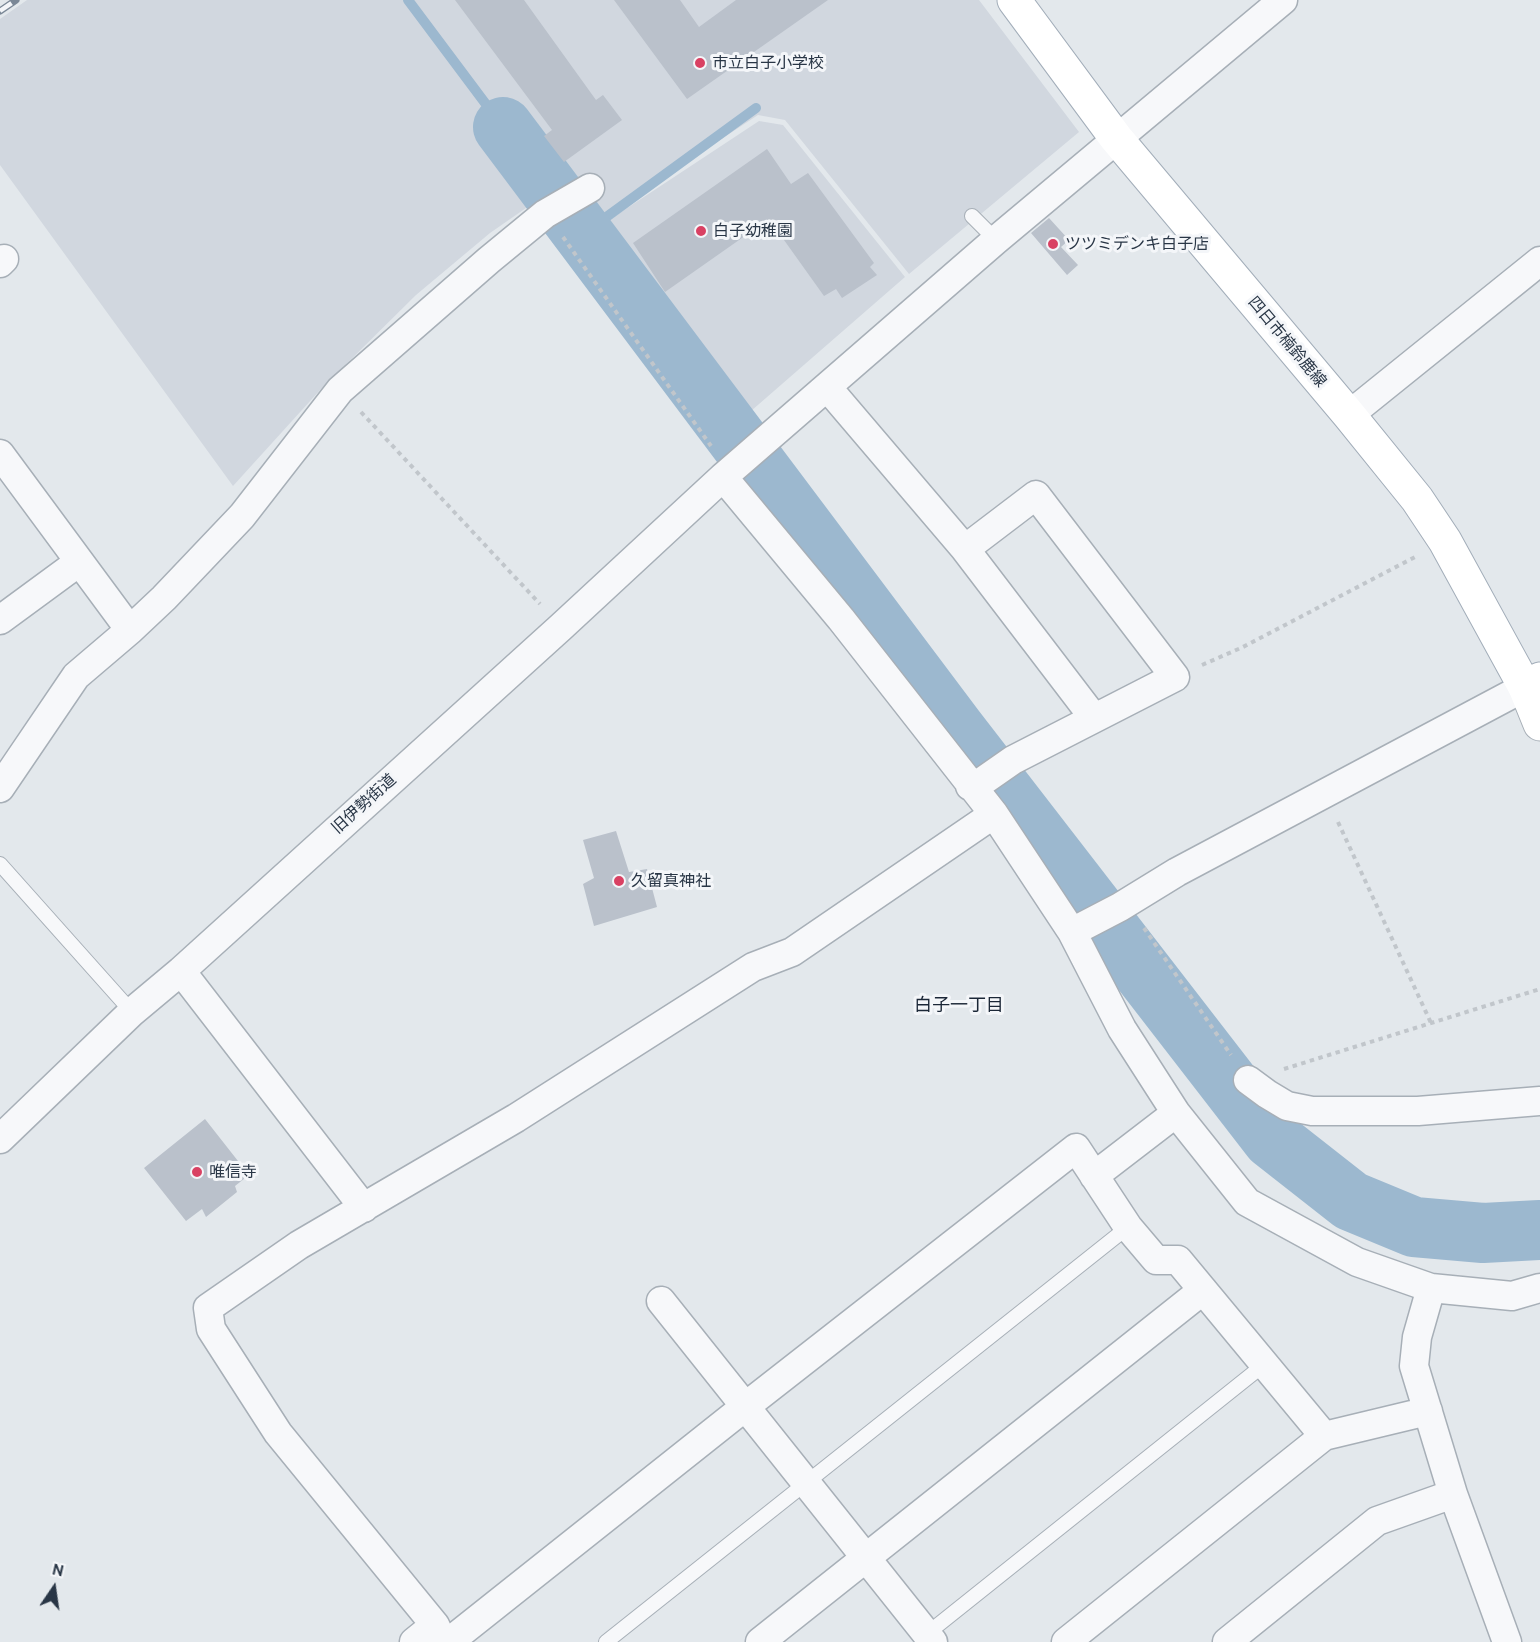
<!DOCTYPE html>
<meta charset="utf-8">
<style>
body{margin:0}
#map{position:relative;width:1540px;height:1642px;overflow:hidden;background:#e3e8ec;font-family:Cabin,sans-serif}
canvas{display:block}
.north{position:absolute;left:24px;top:1558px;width:60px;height:60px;-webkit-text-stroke:4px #f4f6f9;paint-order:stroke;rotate:13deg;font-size:16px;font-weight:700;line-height:24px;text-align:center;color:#293646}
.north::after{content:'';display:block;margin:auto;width:21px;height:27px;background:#293646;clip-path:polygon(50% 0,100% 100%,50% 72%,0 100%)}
</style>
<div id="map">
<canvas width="1540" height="1642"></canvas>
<div class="north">N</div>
</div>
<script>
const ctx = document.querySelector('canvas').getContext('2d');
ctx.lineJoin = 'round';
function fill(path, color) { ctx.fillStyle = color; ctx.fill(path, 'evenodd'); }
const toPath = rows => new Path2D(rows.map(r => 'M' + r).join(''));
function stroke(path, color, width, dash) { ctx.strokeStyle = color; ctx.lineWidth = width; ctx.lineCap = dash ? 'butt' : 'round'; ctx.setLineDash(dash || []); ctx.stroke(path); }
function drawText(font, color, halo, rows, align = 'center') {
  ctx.font = font + ' Cabin,"Noto Sans JP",sans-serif'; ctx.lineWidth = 6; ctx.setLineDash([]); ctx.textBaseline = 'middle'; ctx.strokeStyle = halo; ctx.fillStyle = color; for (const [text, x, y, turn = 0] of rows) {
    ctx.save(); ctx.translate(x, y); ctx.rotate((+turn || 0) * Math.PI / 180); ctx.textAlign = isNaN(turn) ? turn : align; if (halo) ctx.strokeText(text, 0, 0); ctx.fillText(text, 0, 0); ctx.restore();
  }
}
fill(toPath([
 [27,0,979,0,1079,132,909,274,785,120,758,115,604,216,575,174,490,233,416,295,321,389,233,486,0,165,0,19],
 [759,121,783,125,905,277,751,411,606,222]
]), '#d1d7df');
stroke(toPath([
 [408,0,503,127],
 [583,234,756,108]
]), '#9cb8cf', 10);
stroke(toPath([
 [503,127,955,729,1272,1139,1351,1201,1414,1227,1483,1233,1540,1230]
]), '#9cb8cf', 60);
fill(toPath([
 [455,0,524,0,596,100,603,95,622,120,564,162,544,136,552,130],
 [614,0,680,0,699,27,736,0,828,0,687,99],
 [767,149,791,184,808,173,874,263,870,267,877,275,842,298,836,289,824,296,769,219,665,292,633,243],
 [1049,218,1069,240,1061,247,1078,265,1067,275,1031,233],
 [616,831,629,872,647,869,657,907,594,926,583,884,594,878,583,840],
 [205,1119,249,1175,235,1186,237,1192,206,1217,202,1209,186,1221,144,1168]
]), '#bac1cb');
const lane = toPath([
 [972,216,996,240],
 [0,864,132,1012],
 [923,1637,1266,1363],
 [606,1642,1128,1227]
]);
const street = toPath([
 [0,263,4,259],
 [827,387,965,549,1094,718],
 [1349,415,1540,261],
 [0,454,130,630],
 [723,477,841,619,994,814,1072,932,1122,1029,1176,1113,1247,1202,1357,1262,1431,1288,1512,1296,1540,1288],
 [965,549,1036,495,1175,677,1013,760,980,783,970,786],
 [0,620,79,562],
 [0,788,76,676,130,630,164,598,242,516,340,390,489,260,545,214,590,188],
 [1072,932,1120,907,1177,872,1525,687],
 [181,971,364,1208],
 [1248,1080,1267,1094,1287,1106,1312,1111,1418,1111,1540,1101],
 [0,1139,132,1012,181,971,561,627,723,477,996,240,1283,0],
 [1094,1176,1176,1113],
 [1431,1288,1417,1337,1414,1366,1453,1494,1507,1642],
 [661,1301,933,1642],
 [414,1642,435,1625],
 [443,1642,435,1625,278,1433,211,1329,208,1308,299,1245,516,1118,753,967,792,952,994,814],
 [449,1642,746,1406,1076,1148,1128,1227,1156,1260,1178,1260,1324,1436],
 [760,1642,1203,1290],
 [1066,1642,1324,1436,1428,1411],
 [1227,1642,1377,1521,1453,1494]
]);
const secondary = toPath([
 [1525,687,1540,724]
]);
const primary = toPath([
 [1014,0,1116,138,1349,415,1417,499,1445,541,1525,687,1540,679]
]);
stroke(lane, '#a7afb7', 16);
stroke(street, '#a7afb7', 31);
stroke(secondary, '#a7afb7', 35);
stroke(primary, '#a2adb9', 35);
stroke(toPath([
 [563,237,711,446],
 [361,412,540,604],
 [1202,665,1243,647,1415,557],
 [1338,822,1431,1023],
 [1144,928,1231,1055],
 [1284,1069,1540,989]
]), '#c1c6cb', 4, [4.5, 4.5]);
stroke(lane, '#f7f8fa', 14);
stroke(street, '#f7f8fa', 28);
stroke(secondary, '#fff', 33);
stroke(primary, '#fff', 33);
const rail = toPath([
 [0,11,16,0]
]);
stroke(rail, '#7b8897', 7);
stroke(rail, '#f4f6f9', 4.5, [14]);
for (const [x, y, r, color] of [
 [700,63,6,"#d94163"],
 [701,231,6,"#d94163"],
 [1053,244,6,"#d94163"],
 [619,881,6,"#d94163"],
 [197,1172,6,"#d94163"]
]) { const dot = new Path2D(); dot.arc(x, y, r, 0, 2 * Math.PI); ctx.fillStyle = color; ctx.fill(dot); stroke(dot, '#f4f6f9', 2); }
drawText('16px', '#293646', '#f4f6f9', [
 ["市立白子小学校",712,63],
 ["白子幼稚園",713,231],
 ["ツツミデンキ白子店",1065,244],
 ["久留真神社",631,881],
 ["唯信寺",209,1172]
], 'left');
drawText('16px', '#293646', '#f4f6f9', [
 ["四日市楠鈴鹿線",1287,342,50],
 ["旧伊勢街道",364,804,-42]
]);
drawText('18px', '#1b2737', '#f4f6f9', [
 ["白子一丁目",959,1006]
]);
</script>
